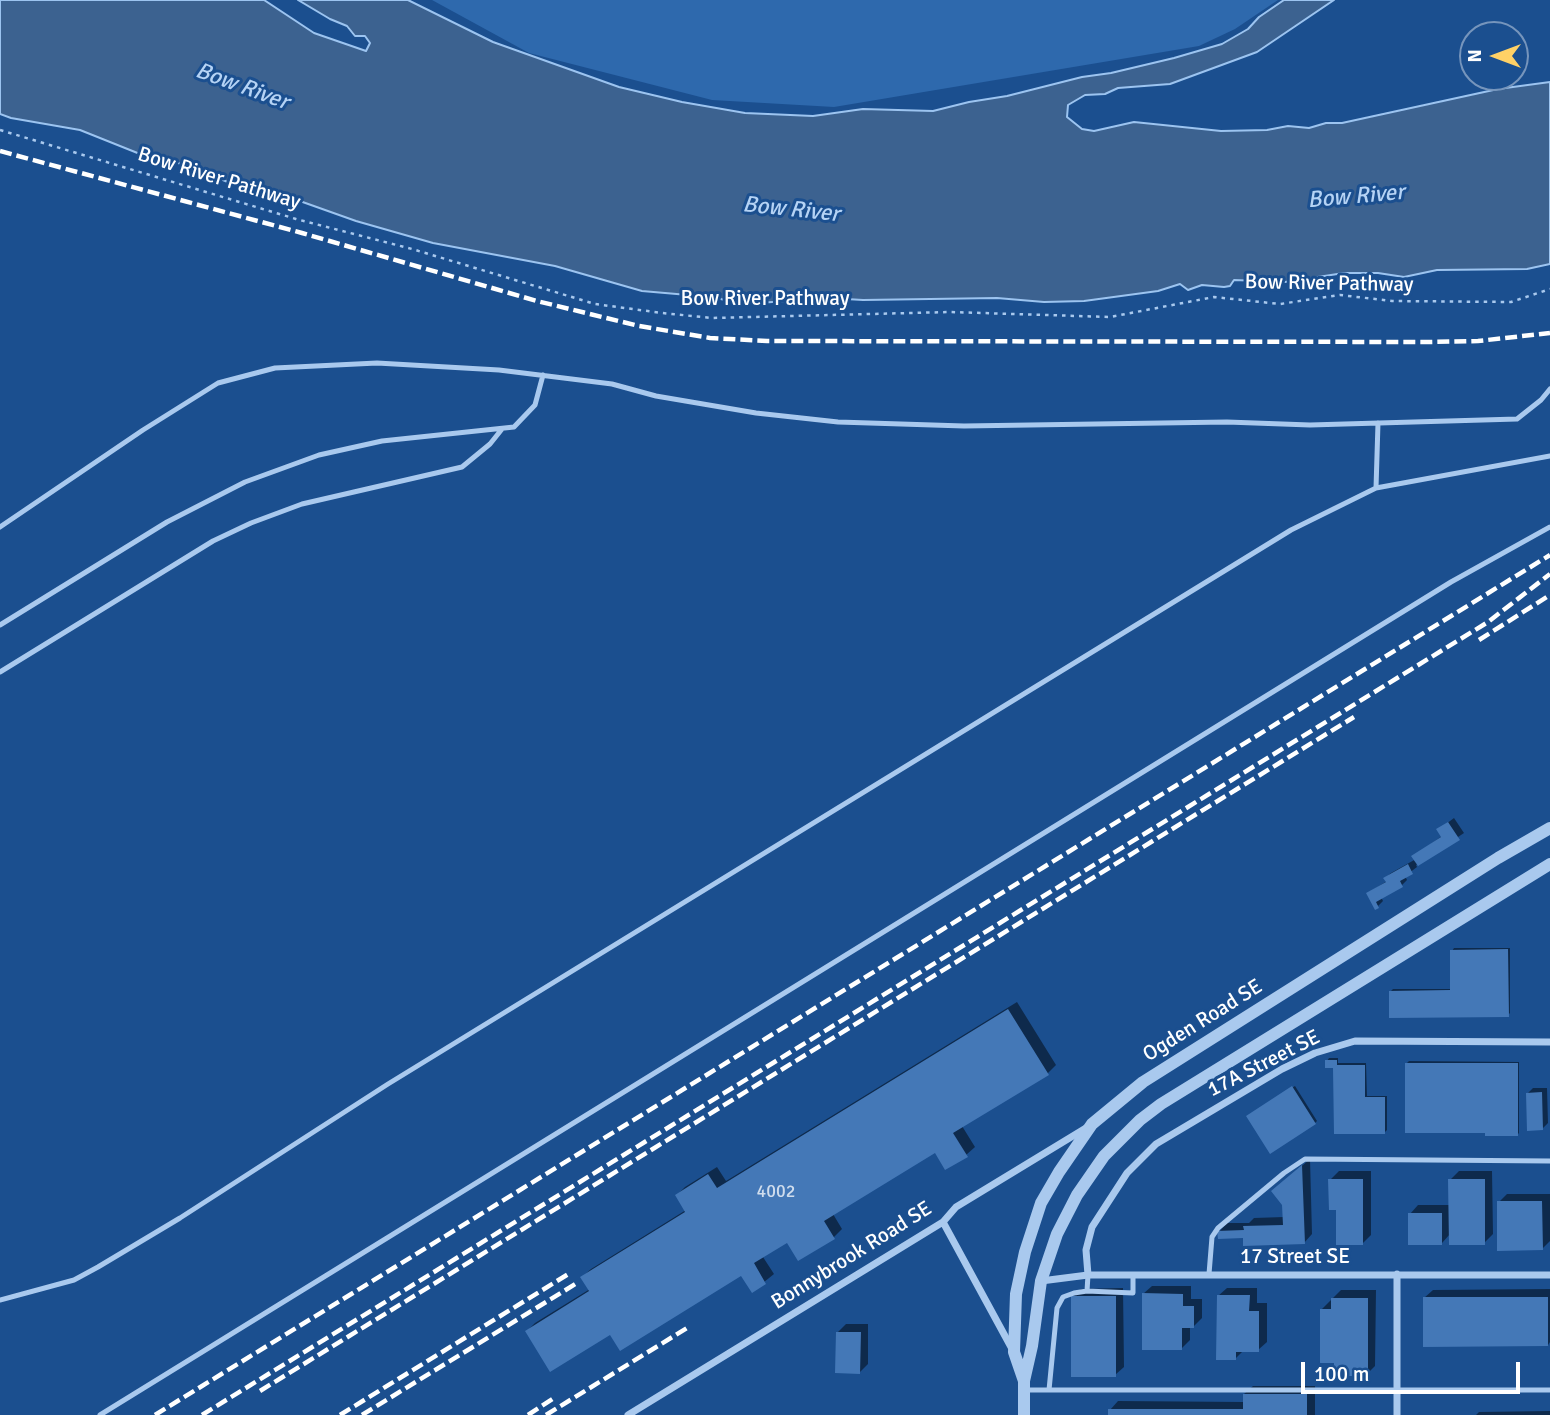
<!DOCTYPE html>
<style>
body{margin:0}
#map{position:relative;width:1550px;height:1415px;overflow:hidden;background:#1b4f8f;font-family:Signika,sans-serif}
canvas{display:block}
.north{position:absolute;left:1459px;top:21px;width:70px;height:70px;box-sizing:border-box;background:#1b4f8f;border:2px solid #7695bc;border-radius:50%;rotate:270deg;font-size:19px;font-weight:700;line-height:28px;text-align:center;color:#fff}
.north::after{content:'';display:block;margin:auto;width:24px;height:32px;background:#ffd166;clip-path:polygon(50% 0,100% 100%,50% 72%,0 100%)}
.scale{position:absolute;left:1301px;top:1362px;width:219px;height:32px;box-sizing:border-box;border:4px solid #fff;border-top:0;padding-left:9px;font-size:21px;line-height:24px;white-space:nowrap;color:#fff;-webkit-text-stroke:5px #1b4f8f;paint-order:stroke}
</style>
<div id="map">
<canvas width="1550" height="1415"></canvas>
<div class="north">N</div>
<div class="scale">100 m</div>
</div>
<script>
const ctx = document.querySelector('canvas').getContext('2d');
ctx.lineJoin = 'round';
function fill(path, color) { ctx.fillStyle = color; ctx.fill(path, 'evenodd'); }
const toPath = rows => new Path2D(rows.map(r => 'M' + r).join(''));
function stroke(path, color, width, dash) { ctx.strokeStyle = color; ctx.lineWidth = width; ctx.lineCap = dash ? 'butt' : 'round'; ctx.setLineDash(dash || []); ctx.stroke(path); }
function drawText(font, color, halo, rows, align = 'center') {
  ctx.font = font + ' Signika,sans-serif'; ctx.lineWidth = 6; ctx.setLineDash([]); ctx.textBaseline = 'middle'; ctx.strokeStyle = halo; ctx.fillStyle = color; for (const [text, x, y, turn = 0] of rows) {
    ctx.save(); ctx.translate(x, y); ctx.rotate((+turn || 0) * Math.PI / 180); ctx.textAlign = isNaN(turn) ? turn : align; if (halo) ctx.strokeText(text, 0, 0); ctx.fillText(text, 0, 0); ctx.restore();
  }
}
fill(toPath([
 [432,0,1278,0,1235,29,1199,46,834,107,712,100,529,53]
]), '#2e69ad');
const water = toPath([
 [0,0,264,0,314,33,366,51,370,43,365,36,355,36,347,26,330,19,298,0,408,0,493,42,619,87,682,102,745,113,813,116,863,109,933,111,969,102,1007,96,1082,77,1111,73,1174,58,1222,44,1248,29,1259,17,1284,0,1334,0,1257,52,1170,84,1118,88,1105,94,1085,95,1068,105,1067,117,1082,129,1094,131,1134,122,1221,131,1267,130,1288,126,1309,128,1326,123,1342,123,1498,89,1550,82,1550,264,1527,269,1437,270,1404,277,1378,273,1344,273,1285,282,1234,280,1230,286,1224,287,1202,285,1188,290,1180,284,1158,291,1084,301,1044,302,997,298,863,300,846,299,837,295,815,299,744,304,711,297,642,291,555,266,433,243,356,221,297,200,265,197,183,164,150,158,80,130,11,118,0,114,0,0]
]);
fill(water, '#3c6290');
stroke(water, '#9cc4f0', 2);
fill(toPath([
 [1454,818,1464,833,1416,865,1417,867,1405,876,1407,880,1402,885,1381,897,1383,901,1378,906,1368,893,1387,881,1385,878,1391,873,1416,859,1414,856,1442,836,1438,830],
 [1454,948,1510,948,1510,1013,1508,1015,1391,991,1393,989,1452,989,1452,951],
 [1017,1002,1056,1065,1048,1073,962,1126,975,1147,966,1155,935,1151,833,1214,842,1229,834,1237,787,1240,763,1257,774,1274,753,1291,742,1273,611,1333,527,1331,535,1323,590,1289,582,1277,591,1269,686,1210,677,1195,685,1187,717,1167,726,1181],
 [1329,1058,1338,1058,1338,1063,1366,1063,1367,1096,1387,1096,1387,1130,1385,1132,1335,1066,1327,1061],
 [1409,1061,1519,1062,1519,1133,1517,1135,1487,1131,1407,1063],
 [1295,1086,1317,1121,1315,1123,1250,1114],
 [1533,1088,1547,1088,1548,1123,1543,1128,1528,1093],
 [1310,1159,1312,1234,1304,1243,1219,1232,1227,1223,1249,1223,1254,1218,1284,1217,1282,1183],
 [1339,1171,1371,1171,1371,1235,1363,1243,1338,1209,1330,1180],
 [1459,1171,1492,1171,1493,1234,1484,1243,1450,1234,1442,1243,1410,1214,1418,1205,1450,1205,1450,1180],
 [1507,1194,1550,1194,1550,1241,1542,1249,1499,1202],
 [1152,1286,1191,1286,1191,1299,1202,1299,1202,1318,1194,1326,1190,1326,1190,1340,1182,1348,1143,1294],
 [1123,1288,1124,1367,1115,1375,1073,1297,1081,1289],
 [1227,1288,1257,1288,1257,1303,1267,1303,1267,1342,1258,1350,1244,1350,1236,1358,1218,1296],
 [1550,1289,1550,1342,1548,1345,1424,1298,1433,1290],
 [1341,1290,1376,1290,1375,1366,1367,1374,1336,1362,1322,1309],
 [846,1324,868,1324,868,1364,860,1372,838,1332],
 [1253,1386,1315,1386,1315,1415,1110,1415,1110,1410,1118,1401,1244,1402,1244,1394],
 [1550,1411,1550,1415,1476,1415,1479,1412]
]), '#0007');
fill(toPath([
 [1448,822,1460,840,1418,866,1411,856,1441,837,1436,829],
 [1408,864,1413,874,1400,881,1403,887,1376,902,1379,908,1375,910,1366,893,1386,882,1383,878],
 [1508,949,1509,1017,1389,1018,1389,991,1450,990,1450,950],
 [1008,1009,1049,1075,953,1133,968,1157,945,1170,935,1153,824,1221,835,1239,798,1261,787,1243,754,1263,766,1284,752,1293,741,1276,620,1351,610,1335,550,1372,525,1331,589,1291,580,1277,685,1212,675,1195,708,1174,717,1188],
 [1325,1060,1337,1060,1337,1065,1365,1065,1365,1097,1385,1097,1385,1134,1334,1134,1333,1068,1325,1068],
 [1405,1063,1518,1063,1518,1136,1485,1136,1485,1133,1405,1133],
 [1292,1086,1316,1124,1270,1154,1246,1116],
 [1542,1092,1543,1130,1527,1131,1526,1093],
 [1302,1165,1305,1244,1243,1246,1243,1238,1218,1239,1217,1231,1244,1230,1243,1226,1283,1225,1282,1205,1271,1191],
 [1328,1179,1363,1179,1363,1245,1336,1245,1336,1210,1329,1210],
 [1448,1179,1485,1179,1485,1245,1449,1245],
 [1497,1201,1542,1201,1543,1250,1497,1251],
 [1408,1213,1442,1213,1442,1245,1408,1245],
 [1142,1293,1183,1294,1183,1306,1194,1306,1194,1328,1182,1328,1182,1350,1142,1350],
 [1217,1295,1250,1295,1249,1311,1259,1311,1259,1352,1236,1352,1236,1360,1216,1360],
 [1071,1296,1116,1296,1116,1377,1071,1377],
 [1423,1297,1548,1297,1548,1346,1423,1347],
 [1331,1298,1368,1298,1368,1376,1334,1376,1334,1363,1320,1363,1320,1309,1331,1309],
 [836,1332,861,1332,860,1374,835,1373],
 [1243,1394,1307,1394,1307,1415,1108,1415,1108,1409,1243,1409]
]), '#4478b7');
stroke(toPath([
 [0,130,296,219,412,249,595,304,662,313,712,318,950,312,1110,317,1214,297,1280,304,1340,295,1392,301,1511,302,1550,289]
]), '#a9c9ee', 2.5, [3.5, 5]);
stroke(toPath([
 [1376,488,1378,423],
 [0,527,143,430,218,383,275,368,377,363,499,370,612,384,656,396,756,413,838,422,964,426,1227,422,1310,425,1517,419,1541,400,1550,389],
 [0,625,167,522,245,482,319,455,382,441,514,427,535,405,543,375],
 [0,672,213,541,251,523,302,504,462,467,490,444,502,429],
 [1209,1274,1212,1237,1218,1228,1284,1173,1305,1159,1550,1161],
 [1087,1291,1133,1293,1133,1275],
 [0,1300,74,1280,98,1267,180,1218,388,1084,1291,530,1376,488,1550,456],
 [1025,1390,1550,1390],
 [1049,1390,1057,1308,1063,1297,1074,1293,1087,1291,1088,1275],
 [100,1415,1451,582,1550,527]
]), '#a9c9ee', 5);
stroke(toPath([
 [943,1222,1011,1347],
 [1397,1274,1397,1415],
 [1088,1275,1086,1250,1092,1227,1127,1173,1156,1144,1282,1069,1315,1053,1355,1041,1550,1042],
 [1041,1281,1088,1275,1550,1275],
 [628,1415,943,1222,956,1207,1086,1128]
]), '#a9c9ee', 7);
stroke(toPath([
 [1024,1381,1014,1352,1016,1294,1025,1252,1041,1203,1059,1172,1092,1124,1143,1082,1498,858,1550,828],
 [1024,1415,1024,1381,1032,1346,1041,1281,1057,1234,1077,1195,1104,1156,1140,1120,1161,1104,1550,864]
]), '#a9c9ee', 12);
stroke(toPath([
 [0,151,302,233,537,301,639,326,710,338,767,341,1431,342,1478,341,1550,333],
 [1479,640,1550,595],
 [260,1391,1354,717],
 [155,1415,1550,555],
 [202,1415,1488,622,1550,574],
 [340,1415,570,1273],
 [362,1415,577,1283],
 [528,1415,554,1398],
 [546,1415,687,1328]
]), '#fff', 4.5, [12, 5]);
drawText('18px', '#d0dded', null, [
 ["4002",776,1192]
]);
drawText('21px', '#fff', '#1b4f8f', [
 ["Bow River Pathway",219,179,17],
 ["Bow River Pathway",1329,284,1],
 ["Bow River Pathway",765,299],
 ["Ogden Road SE",1203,1021,-32],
 ["17A Street SE",1264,1064,-27],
 ["Bonnybrook Road SE",852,1256,-32],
 ["17 Street SE",1295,1257]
]);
drawText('italic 23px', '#b5d3f5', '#1b4f8f', [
 ["Bow River",242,87,20],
 ["Bow River",1356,197,-5],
 ["Bow River",791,210,6]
]);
</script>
